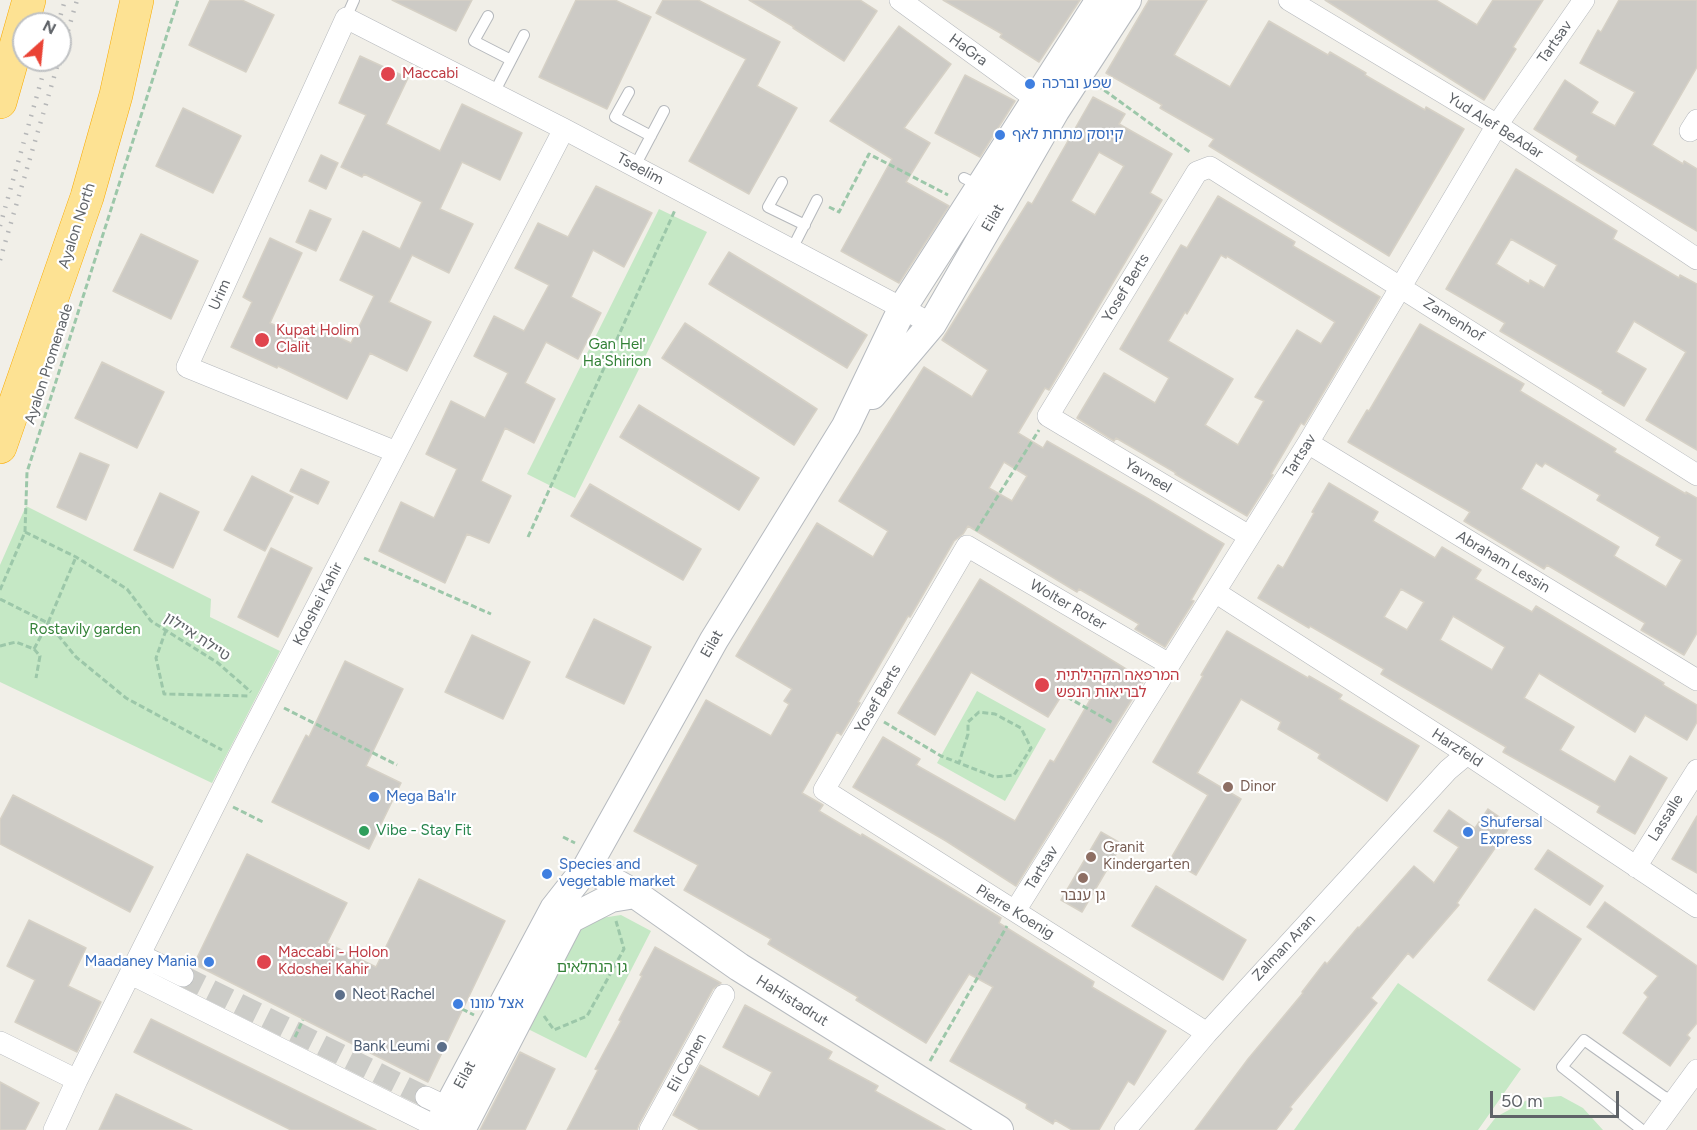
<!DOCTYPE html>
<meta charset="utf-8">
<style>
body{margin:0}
#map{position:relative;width:1697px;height:1130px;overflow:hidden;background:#f1efe8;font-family:Figtree,sans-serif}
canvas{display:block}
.north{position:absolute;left:12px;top:12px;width:60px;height:60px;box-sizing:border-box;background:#fff;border:2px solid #bfc1c3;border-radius:50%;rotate:27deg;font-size:16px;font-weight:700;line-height:24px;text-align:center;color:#5f6368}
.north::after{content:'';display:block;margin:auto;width:21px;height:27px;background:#ea4335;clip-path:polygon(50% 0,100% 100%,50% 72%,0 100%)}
.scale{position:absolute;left:1490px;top:1091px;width:129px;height:27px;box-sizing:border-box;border:3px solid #5f6368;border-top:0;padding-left:8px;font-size:18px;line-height:21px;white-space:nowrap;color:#5f6368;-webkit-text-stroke:4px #fff;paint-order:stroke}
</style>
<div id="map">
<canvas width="1697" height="1130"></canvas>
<div class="north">N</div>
<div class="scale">50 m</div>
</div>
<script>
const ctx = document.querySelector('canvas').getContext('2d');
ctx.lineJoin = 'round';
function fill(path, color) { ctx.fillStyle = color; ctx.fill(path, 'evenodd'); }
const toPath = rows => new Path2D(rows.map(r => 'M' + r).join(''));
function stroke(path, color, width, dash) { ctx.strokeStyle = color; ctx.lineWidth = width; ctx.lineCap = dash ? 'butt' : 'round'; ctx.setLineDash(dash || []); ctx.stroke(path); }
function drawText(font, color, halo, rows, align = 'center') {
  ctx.font = font + ' Figtree,"Noto Sans Hebrew",sans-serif'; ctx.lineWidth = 4.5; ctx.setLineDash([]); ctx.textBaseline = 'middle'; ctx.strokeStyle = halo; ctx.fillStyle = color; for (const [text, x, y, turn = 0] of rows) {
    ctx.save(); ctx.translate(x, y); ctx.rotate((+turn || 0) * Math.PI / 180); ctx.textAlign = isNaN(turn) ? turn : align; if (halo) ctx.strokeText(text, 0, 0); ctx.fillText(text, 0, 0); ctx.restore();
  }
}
fill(toPath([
 [659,209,707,232,575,498,527,474],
 [26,506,211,599,210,617,280,651,212,783,0,682,0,565],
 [977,691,1046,729,1005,801,937,763],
 [621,915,651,931,586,1058,524,1027,569,936,595,919],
 [1398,983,1521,1069,1478,1130,1294,1130],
 [1561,1096,1583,1108,1603,1130,1486,1130,1496,1117,1529,1099]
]), '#c5e8c5');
const building = toPath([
 [210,0,242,0,274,15,246,72,189,45,210,0],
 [392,0,472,0,456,31,392,0],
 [576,0,615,0,651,17,607,109,539,77,576,0],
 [663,0,698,0,780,42,757,86,797,108,749,194,689,161,746,59,656,13,663,0],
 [749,0,860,0,877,11,844,61,793,28,794,27,749,0],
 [943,0,1080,0,1039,62,1000,37,1002,34,943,0],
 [1149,0,1207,0,1174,55,1230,87,1269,21,1328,55,1330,52,1366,73,1365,75,1425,110,1426,107,1464,129,1389,256,1209,146,1214,139,1160,108,1162,105,1106,73,1149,0],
 [1325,0,1436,0,1477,25,1493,0,1543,0,1513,47,1516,49,1484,100,1325,0],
 [1619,0,1697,0,1697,67,1652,145,1683,164,1684,161,1697,169,1697,231,1576,160,1578,156,1534,129,1565,80,1598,102,1591,113,1615,126,1635,92,1580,63,1598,30,1601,32,1619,0],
 [899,26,951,64,904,128,930,143,906,182,949,206,899,283,841,251,892,159,830,121,899,26],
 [360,56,408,78,386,124,440,151,462,104,522,133,500,180,462,162,440,209,473,224,449,273,412,255,389,302,431,322,407,371,370,353,347,399,278,366,277,368,231,347,252,302,243,297,270,238,302,253,270,323,307,340,314,326,351,343,374,296,340,280,363,231,400,249,422,202,364,174,362,177,341,167,366,115,339,103,360,56],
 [965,75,1015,101,980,157,935,133,965,75],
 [1093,97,1125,114,1119,124,1172,154,1150,193,1162,200,1049,390,1045,388,1018,433,1043,448,1047,441,1147,498,1224,544,1191,600,1194,601,1165,647,1135,629,1139,624,1079,589,1077,592,968,526,963,534,954,541,910,617,908,616,858,702,860,703,841,735,837,732,802,793,823,805,819,811,861,836,862,834,1001,918,999,923,1094,982,1092,987,1166,1031,1134,1085,1128,1081,1099,1130,1072,1130,1055,1120,1053,1124,1026,1108,1027,1104,950,1061,993,987,969,974,926,1043,856,1000,858,997,768,944,771,939,684,890,698,865,634,831,706,700,771,736,789,704,784,701,792,689,736,656,817,523,873,557,888,531,839,501,924,367,972,397,988,370,942,340,1028,202,1032,204,1093,97],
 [1099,152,1124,166,1095,215,1071,201,1099,152],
 [1004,462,1027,476,1012,501,989,488,1004,462],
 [183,108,241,136,213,193,156,166,183,108],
 [321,155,338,163,326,189,309,181,321,155],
 [1516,169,1617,231,1613,239,1679,278,1680,275,1697,284,1697,450,1646,420,1686,352,1634,321,1616,352,1646,369,1624,406,1602,393,1603,391,1500,331,1505,323,1446,289,1516,169],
 [1511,239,1557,265,1544,288,1530,280,1529,284,1496,264,1511,239],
 [596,186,652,213,624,267,593,250,571,297,601,313,578,359,546,342,525,383,555,399,534,443,505,428,481,481,511,496,489,543,467,534,445,583,379,551,401,502,434,518,457,469,426,454,451,401,485,418,508,373,474,356,494,316,524,331,549,285,515,268,538,223,568,237,596,186],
 [1218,196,1295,242,1293,246,1380,297,1304,425,1301,423,1271,474,1273,475,1247,516,1175,474,1176,473,1116,438,1114,441,1077,418,1104,373,1155,403,1169,378,1120,349,1181,245,1187,248,1218,196],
 [1221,255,1226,258,1227,256,1335,322,1321,344,1297,330,1255,397,1264,401,1238,445,1205,425,1233,379,1168,341,1185,312,1187,314,1221,255],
 [310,210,331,219,316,251,296,242,310,210],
 [141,234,198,261,171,319,113,291,141,234],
 [729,252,867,335,847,368,709,284,729,252],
 [685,323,817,409,794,445,662,358,685,323],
 [1420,324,1524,384,1520,391,1616,449,1614,452,1686,494,1686,492,1697,498,1697,633,1684,655,1641,630,1645,623,1547,565,1544,569,1464,521,1470,512,1348,442,1367,410,1369,411,1420,324],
 [1536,463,1542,467,1545,463,1600,495,1597,500,1660,537,1656,545,1682,560,1666,587,1614,556,1619,547,1521,489,1536,463],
 [102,362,164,392,137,448,75,418,102,362],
 [639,405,759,478,739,510,620,437,639,405],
 [80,453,109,465,86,520,57,507,80,453],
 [301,469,329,482,318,504,290,491,301,469],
 [252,476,293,497,265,551,224,530,252,476],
 [1329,483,1378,512,1373,521,1435,558,1442,547,1481,570,1475,579,1532,612,1536,606,1664,683,1663,685,1697,705,1697,722,1687,740,1645,715,1635,732,1539,673,1524,698,1574,727,1560,750,1615,782,1630,756,1667,778,1635,834,1597,812,1600,806,1503,752,1506,747,1381,674,1384,669,1310,626,1309,628,1258,598,1278,565,1283,568,1314,513,1312,512,1329,483],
 [1401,589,1424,602,1407,630,1384,617,1401,589],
 [1453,616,1505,647,1492,670,1440,640,1453,616],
 [590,484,701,549,683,580,571,516,590,484],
 [160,493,199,512,173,568,134,550,160,493],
 [271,548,312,568,278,637,238,617,271,548],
 [980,579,1144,680,1016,886,946,841,853,787,883,737,920,759,916,765,1015,821,1050,760,1054,762,1090,700,1067,687,1048,717,971,672,935,735,898,713,980,579],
 [594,619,651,647,624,704,566,677,594,619],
 [1227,631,1308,678,1309,676,1342,695,1339,699,1419,746,1387,801,1318,758,1320,754,1278,729,1281,722,1241,699,1197,773,1241,799,1196,875,1170,860,1208,795,1153,762,1203,676,1201,675,1227,631],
 [472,635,530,662,503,719,445,692,472,635],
 [345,661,403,689,366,766,401,783,369,849,272,802,306,735,309,737,345,661],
 [13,795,153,867,130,912,0,844,0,820,13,795],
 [1488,809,1511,825,1457,903,1459,905,1413,958,1408,953,1371,998,1377,1003,1290,1107,1292,1109,1276,1130,1195,1130,1248,1059,1303,993,1302,992,1325,962,1327,964,1358,927,1359,928,1414,866,1434,883,1459,847,1434,831,1449,810,1475,828,1488,809],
 [1697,816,1697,873,1672,859,1697,816],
 [1101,832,1122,844,1082,912,1061,900,1101,832],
 [1548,850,1603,886,1590,905,1535,869,1548,850],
 [247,854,347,903,327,943,376,967,419,879,505,921,428,1082,194,964,247,854],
 [1156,886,1246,940,1223,980,1132,926,1156,886],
 [1605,902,1697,966,1697,1023,1687,1035,1690,1038,1670,1066,1623,1033,1648,997,1644,993,1658,976,1587,927,1605,902],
 [1535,909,1581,939,1534,1010,1488,980,1535,909],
 [29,920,86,948,68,986,101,1002,77,1052,15,1022,35,980,7,966,29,920],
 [655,947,721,983,713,989,639,1124,637,1130,567,1130,598,1070,595,1069,621,1021,619,1020,642,976,640,975,655,947],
 [745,1005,832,1052,828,1059,878,1086,875,1091,945,1130,700,1130,673,1115,700,1065,759,1097,772,1072,723,1047,745,1005],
 [151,1019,376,1130,291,1130,134,1052,151,1019],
 [520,1052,555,1069,525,1130,480,1130,520,1052],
 [0,1082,39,1103,25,1130,0,1130,0,1082],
 [116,1094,192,1130,99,1130,116,1094]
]);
fill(building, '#cccac5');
stroke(building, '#d6d1c6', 1.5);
stroke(toPath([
 [183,976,426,1097]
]), '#ccccc8', 21, [21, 10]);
const lane = toPath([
 [488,16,474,41,511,60],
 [346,18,354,0],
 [629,92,615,117,651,136],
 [494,93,524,35],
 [635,166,664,111],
 [964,178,980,186],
 [782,182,768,207,805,225],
 [792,249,817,200],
 [1642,1130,1562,1067,1584,1040,1663,1096,1674,1101]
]);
const street = toPath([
 [900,0,1036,99],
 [1289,0,1497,125,1697,259],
 [1690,131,1697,120],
 [1308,443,1697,680],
 [396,452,187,367,346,18,564,129,932,324],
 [1249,536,1048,416,1197,172,1210,167,1697,475],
 [1215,592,1467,754,1697,907],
 [1169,664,967,546,824,790,1207,1033],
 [1636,867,1697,770],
 [1015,911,1308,443,1497,125,1584,0],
 [140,955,183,976],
 [131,974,437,1127,450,1127],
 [0,1042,77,1080],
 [426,1097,447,1107,457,1120],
 [54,1130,77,1080,238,758,564,129],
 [650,1130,724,995],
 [1125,1130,1207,1033,1448,770,1467,754],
 [1653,1130,1697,1070]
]);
const secondary = toPath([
 [872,395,932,324,1055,111,1127,0],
 [587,867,635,894,739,967,999,1130],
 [570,919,611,898,635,894],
 [436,1130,554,909,587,867,714,640,846,426,903,307,1100,0],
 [461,1130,568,923]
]);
const highway = toPath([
 [0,102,29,0],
 [0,447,87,197,116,95,137,0]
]);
stroke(lane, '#b5b8bc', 12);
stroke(street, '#b5b8bc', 22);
stroke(secondary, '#b6babf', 30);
stroke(highway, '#f9ab00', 34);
stroke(toPath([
 [1097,85,1191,153],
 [829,207,839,212,869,154,948,195],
 [976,531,1039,430],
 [25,532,76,557,127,589,151,621,218,663,251,692],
 [528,537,675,210],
 [364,558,491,614],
 [0,590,25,532,27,472,178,0],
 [0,599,48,623,76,557],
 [166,630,156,658,164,694,250,696],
 [0,646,16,642,34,649,40,656,36,678],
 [34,649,48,623,76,657,126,698,222,750],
 [1067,697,1113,723],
 [284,708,397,765],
 [884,722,941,756,995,777,1014,775,1031,748,1021,728,995,714,979,712,968,722,968,734,959,763],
 [233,807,263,822],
 [563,837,575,843],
 [462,1009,474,1015],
 [544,1016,554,1030,587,1016,624,949,616,921],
 [295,1037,303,1020],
 [930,1061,1007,926]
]), '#9cc7a9', 3, [6, 3]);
stroke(lane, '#fff', 10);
stroke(street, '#fff', 21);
stroke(secondary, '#fff', 28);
stroke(highway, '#fde293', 33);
stroke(toPath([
 [58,24,65,0],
 [60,58,77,0],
 [0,226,47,60],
 [0,260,59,60]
]), '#b6b7b8', 4.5, [1.5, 8]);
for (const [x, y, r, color] of [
 [388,74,8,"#e0444e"],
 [1030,84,6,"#3f7fe0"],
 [1000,135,6,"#3f7fe0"],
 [262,340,8,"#e0444e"],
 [1042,685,8,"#e0444e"],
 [1228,787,6,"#8d6e63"],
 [374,797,6,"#3f7fe0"],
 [364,831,6,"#2e9e5b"],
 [1468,832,6,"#3f7fe0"],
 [1091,857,6,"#8d6e63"],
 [547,874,6,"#3f7fe0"],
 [1083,878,6,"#8d6e63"],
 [209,962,6,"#3f7fe0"],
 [264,962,8,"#e0444e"],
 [340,995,6,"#5c6f8a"],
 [458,1004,6,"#3f7fe0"],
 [442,1047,6,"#5c6f8a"]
]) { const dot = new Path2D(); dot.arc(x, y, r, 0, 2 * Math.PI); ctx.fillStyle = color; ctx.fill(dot); stroke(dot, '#fff', 2); }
drawText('15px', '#5f6368', '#fff', [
 ["Tartsav",1555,42,-55],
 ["HaGra",968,50,36],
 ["Yud Alef BeAdar",1495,126,32],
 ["Tseelim",640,169,28],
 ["Eilat",993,218,-60],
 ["Ayalon North",77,226,-72],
 ["Yosef Berts",1126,288,-59],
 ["Urim",220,295,-66],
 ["Zamenhof",1454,320,32],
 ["Ayalon Promenade",49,364,-72],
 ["Tartsav",1300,456,-58],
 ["Yavneel",1148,476,31],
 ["Abraham Lessin",1503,562,31],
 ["Kdoshei Kahir",318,604,-63],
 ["Wolter Roter",1068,605,30],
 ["טיילת איילון",197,637,33],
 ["Eilat",712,644,-60],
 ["Yosef Berts",878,699,-60],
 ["Harzfeld",1457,748,33],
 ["Lassalle",1666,818,-58],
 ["Tartsav",1042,868,-58],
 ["Pierre Koenig",1015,912,32],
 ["Zalman Aran",1284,948,-47],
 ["HaHistadrut",792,1001,32],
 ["Eli Cohen",687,1063,-61],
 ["Eilat",465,1075,-62]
]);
drawText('15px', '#be3a42', '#fff', [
 ["Maccabi",402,74],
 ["Kupat Holim",276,331],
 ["Clalit",276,348],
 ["המרפאה הקהילתית",1056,676],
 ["לבריאות הנפש",1056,693],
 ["Maccabi - Holon",278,953],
 ["Kdoshei Kahir",278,970]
], 'left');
drawText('15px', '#366cbe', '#fff', [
 ["שפע וברכה",1042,84],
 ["קיוסק מתחת לאף",1012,135],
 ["Mega Ba'Ir",386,797],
 ["Shufersal",1480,823],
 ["Express",1480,840],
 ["Species and",559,865],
 ["vegetable market",559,882],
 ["Maadaney Mania",197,962,"right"],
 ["אצל מונו",470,1004]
], 'left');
drawText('15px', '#348238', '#fff', [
 ["Gan Hel'",617,345],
 ["Ha'Shirion",617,362],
 ["Rostavily garden",85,630],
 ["גן הנחלאים",592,968]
]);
drawText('15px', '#785e54', '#fff', [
 ["Dinor",1240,787],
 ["Granit",1103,848],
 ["Kindergarten",1103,865],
 ["גן ענבר",1083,896,"center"]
], 'left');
drawText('15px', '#27864d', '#fff', [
 ["Vibe - Stay Fit",376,831]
], 'left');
drawText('15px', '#4e5e75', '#fff', [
 ["Neot Rachel",352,995],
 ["Bank Leumi",430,1047,"right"]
], 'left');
</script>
